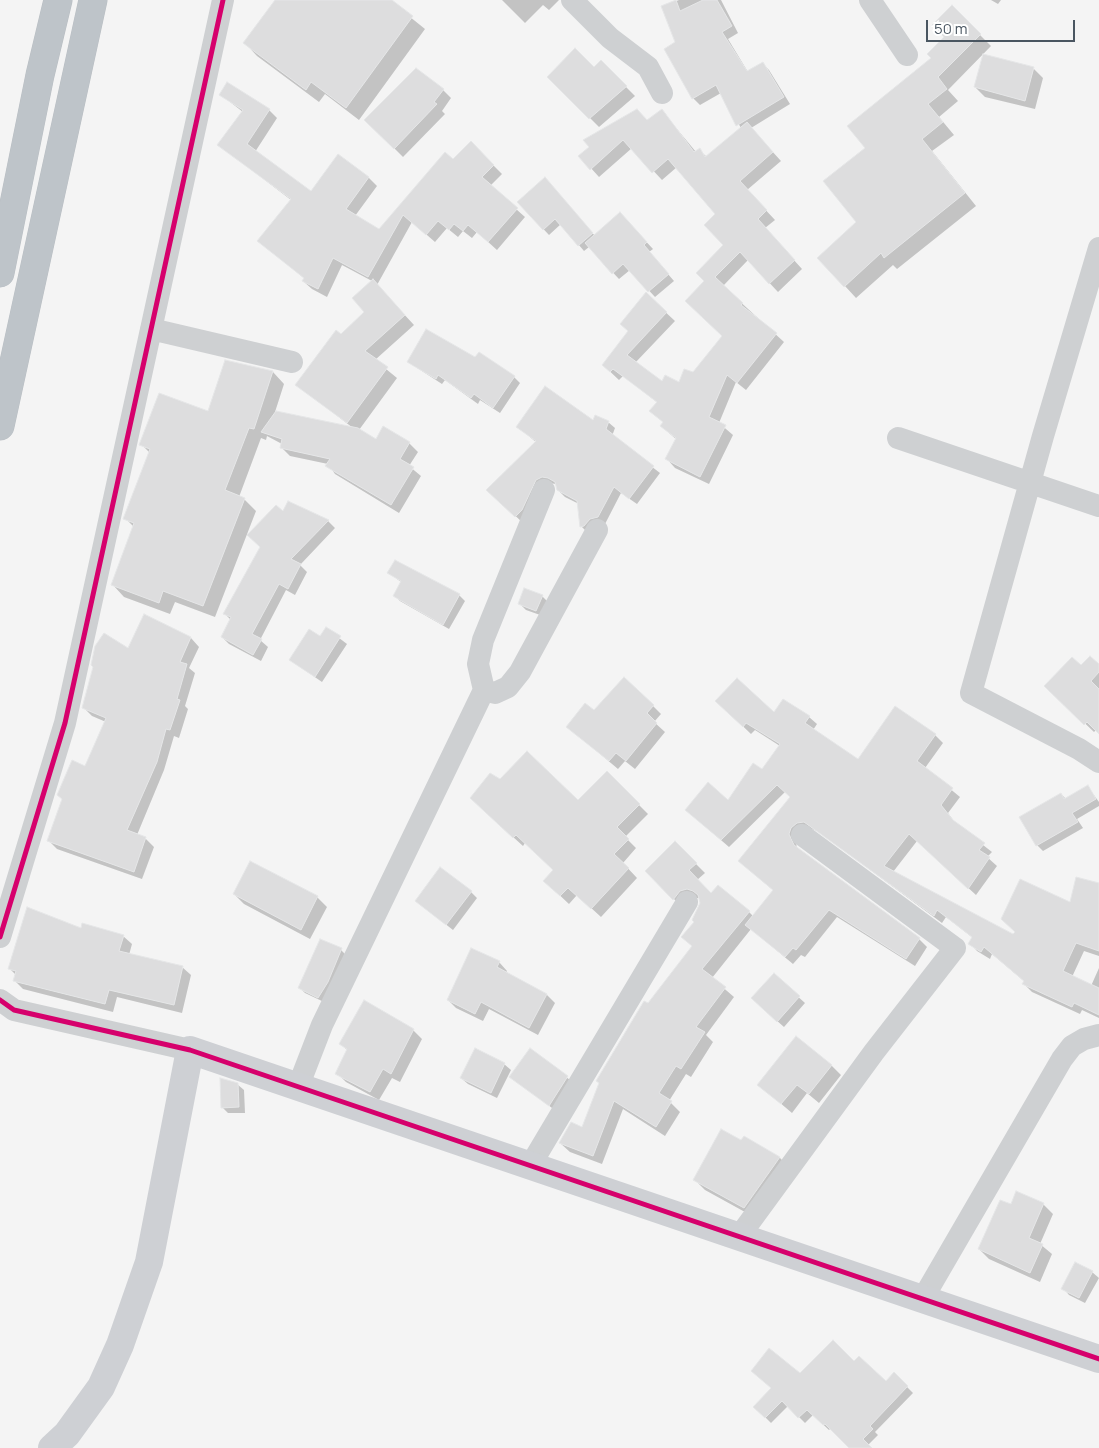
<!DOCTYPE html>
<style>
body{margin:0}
#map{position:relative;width:1099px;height:1448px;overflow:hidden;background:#f4f4f4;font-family:Manrope,sans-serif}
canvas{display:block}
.scale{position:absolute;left:926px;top:20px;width:149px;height:22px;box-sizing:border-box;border:2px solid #4a5661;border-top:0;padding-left:6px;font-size:15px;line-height:18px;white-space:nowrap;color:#4a5661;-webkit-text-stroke:4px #fff;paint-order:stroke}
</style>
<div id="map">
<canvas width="1099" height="1448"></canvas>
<div class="scale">50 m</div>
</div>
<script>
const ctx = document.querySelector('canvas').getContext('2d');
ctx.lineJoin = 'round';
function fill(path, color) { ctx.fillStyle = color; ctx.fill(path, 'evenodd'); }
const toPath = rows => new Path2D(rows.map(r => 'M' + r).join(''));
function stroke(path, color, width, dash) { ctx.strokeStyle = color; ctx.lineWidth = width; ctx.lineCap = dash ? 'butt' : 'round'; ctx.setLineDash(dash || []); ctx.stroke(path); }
fill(toPath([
 [276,0,389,0,425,29,359,120,325,94,319,102,257,56,245,43],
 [502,0,559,0,549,10,543,5,525,23],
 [679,0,721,0,738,33,728,39,748,72,762,63,769,70,790,104,751,128,781,161,747,190,775,220,765,228,802,269,778,292,748,260,723,286,784,342,746,390,736,382,719,423,733,435,709,484,675,468,667,459,677,440,661,426,664,423,651,411,658,403,623,376,619,380,603,365,629,331,646,294,675,321,635,363,662,383,679,383,694,374,724,336,705,281,725,245,717,214,677,167,662,180,632,148,599,177,580,156,648,122,662,111,696,152,699,150,707,157,741,128,721,93,700,105,693,98,677,43,662,7],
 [991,0,1001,0,998,4],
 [952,7,991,46,948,90,958,101,939,117,954,135,932,151,976,206,897,269,893,265,856,298,845,286,857,222,866,148,933,58,946,37],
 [601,62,635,96,599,127,549,77,594,69],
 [1033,68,1043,78,1035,109,985,97,975,87],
 [443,90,451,98,442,111,445,114,403,157,366,120],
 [221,95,269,110,277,118,255,152,311,193,338,156,369,178,377,186,355,216,379,230,471,143,502,174,490,186,525,217,497,250,477,232,472,238,463,231,458,237,447,228,435,242,412,222,377,285,414,325,375,360,397,378,359,430,376,441,384,428,409,443,418,452,409,466,421,476,399,513,335,474,328,464,290,456,281,447,282,444,267,436,266,440,261,438,239,497,244,499,256,511,215,617,175,602,170,614,124,597,113,585,134,527,125,518,150,453,141,444,209,412,273,372,284,384,275,412,353,428,297,385,341,335,366,312,372,281,342,265,327,297,312,289,303,281,305,279,259,241,291,200,219,145,243,112],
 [550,184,595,236,626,220,653,249,649,252,674,281,655,297,630,270,619,279,589,247,584,251,561,224,549,235,519,203],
 [476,359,514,377,520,383,500,413,480,400,478,404,445,380,442,384,408,362],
 [608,422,615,428,612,436,660,473,637,504,621,493,605,524,588,533,581,526,579,504,565,497,558,490,556,484,549,483,523,523,488,490,537,443,518,427],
 [288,502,328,521,335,528,300,565,307,572,295,595,286,590,260,640,268,647,261,661,229,644,222,637,231,620,225,614],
 [389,573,459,595,465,601,449,629,400,601,394,595,401,582],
 [542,596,548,602,543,616,526,610,520,604],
 [144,616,191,638,199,647,189,668,195,673,185,706,188,709,179,738,174,736,164,770,137,835,145,838,154,847,142,879,57,849,49,841,106,722,92,716,83,707,128,650],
 [326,628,347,644,322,682,290,660,320,638],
 [1099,666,1099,732,1096,730,1094,732,1046,686,1081,667],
 [653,706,661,714,654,722,665,732,635,769,625,761,618,769,568,727,594,711],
 [725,709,809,717,817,724,813,730,858,761,935,735,943,743,925,768,960,797,948,813,956,824,992,852,987,857,997,866,976,895,917,841,893,872,1014,936,1071,904,1099,885,1099,956,1084,951,1072,977,1091,986,1099,968,1099,1018,1082,1010,1080,1014,1032,992,1024,984,1025,982,992,954,990,959,977,951,970,943,973,938,946,917,942,923,819,832,812,829,796,842,797,849,919,939,927,947,915,966,837,917,805,957,801,955,793,964,751,929,712,978,734,997,706,1035,713,1042,691,1077,686,1074,669,1101,680,1112,665,1136,623,1109,602,1164,570,1152,560,1143,583,1128,648,1005,693,947,683,937,695,922,701,903,700,898,697,898,683,908,646,871,675,843,705,873,697,880,712,895,749,912,753,916,774,891,739,861,791,797,785,792,729,847,686,810,729,801,762,771,780,746,755,730,751,734],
 [607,773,648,814,625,837,636,848,623,863,637,878,601,917,577,895,569,904,553,889,554,870,525,843,523,846,480,807,501,781,578,801],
 [1088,787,1099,802,1099,806,1077,819,1083,828,1043,851,1037,845,1061,794,1066,799],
 [471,892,477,898,453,930,416,901],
 [234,894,317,897,327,907,310,939,244,904],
 [123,936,132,944,129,955,182,967,191,975,182,1013,117,997,113,1012,23,989,15,981,16,975,10,969],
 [341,950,346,955,324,1002,305,993,300,988],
 [499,962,507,971,506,973,547,995,555,1003,538,1035,489,1009,483,1021,456,1008,448,1000],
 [774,975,805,1003,784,1027,759,1005],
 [413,1030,422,1039,400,1082,392,1078,379,1100,346,1082,337,1073,348,1051,341,1044],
 [530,1050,574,1083,556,1111,511,1077],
 [504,1064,511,1070,497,1098,468,1084,461,1078],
 [831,1065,841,1075,819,1103,807,1093,792,1113,759,1085],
 [237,1084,244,1090,245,1113,228,1113,222,1107],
 [742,1142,780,1158,789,1167,754,1217,705,1190,695,1180],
 [1043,1204,1053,1214,1040,1244,1052,1254,1040,1282,989,1259,979,1249,1011,1206],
 [1092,1272,1099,1278,1085,1303,1069,1295,1063,1288],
 [855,1363,886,1383,894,1374,913,1393,875,1432,878,1435,868,1445,871,1448,851,1448,831,1428,829,1430,813,1415,805,1423,788,1406,771,1423,755,1407,800,1375]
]), '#0003');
const building = toPath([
 [275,0,392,0,413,16,346,108,311,82,306,90,243,43,275,0],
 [676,0,680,11,703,0,717,0,732,26,722,32,747,71,763,62,784,97,736,126,716,85,692,99,664,49,675,42,661,6,676,0],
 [952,5,981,34,938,77,947,89,928,104,943,122,922,139,965,193,884,258,881,253,844,287,817,258,856,222,823,181,865,148,847,126,931,58,927,54,944,37,932,25,952,5],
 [575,48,594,67,601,60,627,86,589,119,547,77,575,48],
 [983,54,1034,67,1025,101,974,87,983,54],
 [416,68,444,89,434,102,437,104,394,149,364,120,416,68],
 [227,82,270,109,247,144,311,191,338,154,369,177,346,209,379,229,445,152,453,159,471,141,494,165,482,177,518,208,488,242,468,225,463,231,454,224,449,230,438,221,426,235,403,215,368,277,333,258,318,289,302,281,304,278,257,241,291,199,217,145,243,110,219,95,227,82],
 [637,109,647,120,662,109,694,152,700,148,705,157,747,122,773,152,740,181,767,210,758,219,795,260,769,284,740,252,715,277,743,303,741,305,777,333,737,383,727,375,709,417,726,425,700,477,665,459,676,438,660,426,663,422,649,411,657,402,613,369,610,372,602,365,628,331,620,324,646,292,667,312,627,355,662,381,665,375,679,382,684,369,693,372,722,336,685,301,704,281,696,273,723,245,704,225,715,214,668,159,652,173,623,140,590,170,578,156,589,147,583,140,637,109],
 [545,177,593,233,578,246,555,219,543,230,517,202,545,177],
 [620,212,647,242,644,245,669,274,648,292,623,264,612,274,585,243,620,212],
 [373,279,405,315,365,351,388,367,347,423,295,385,336,330,341,334,364,312,352,298,373,279],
 [426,329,475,357,479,352,515,376,493,408,474,394,471,398,438,375,436,379,407,362,426,329],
 [225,360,273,371,254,429,249,428,225,490,245,498,203,606,163,591,159,603,111,585,134,523,123,519,150,449,139,445,159,393,208,411,225,360],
 [545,386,593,420,595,415,609,421,606,429,654,466,629,499,614,487,598,517,590,519,584,526,580,527,577,501,557,490,555,482,548,478,542,477,536,480,522,510,515,517,486,490,536,441,516,427,545,386],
 [276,411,358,428,376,439,383,426,410,442,400,459,414,467,391,505,325,466,330,459,280,448,282,439,261,432,276,411],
 [288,501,329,520,291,559,301,564,288,589,279,584,252,634,262,639,253,655,221,637,231,617,223,614,260,547,247,535,276,505,283,511,288,501],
 [395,560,460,594,443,625,393,596,401,581,387,573,395,560],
 [524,588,543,595,536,611,518,604,524,588],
 [144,614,191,637,180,662,187,664,177,699,180,700,170,730,166,729,157,762,127,830,146,837,134,872,47,841,62,799,57,795,72,760,85,766,106,718,82,708,93,667,91,665,95,646,104,633,128,648,144,614],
 [326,627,341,636,315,677,289,660,309,629,320,636,326,627],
 [1090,656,1099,664,1099,672,1091,681,1099,689,1099,734,1087,722,1084,725,1044,686,1072,657,1081,665,1090,656],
 [624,677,654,705,647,713,657,723,626,761,616,753,609,761,566,727,585,703,594,710,624,677],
 [737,678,774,712,783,699,810,716,805,723,858,759,895,706,936,734,917,761,953,788,941,805,953,820,985,843,979,850,990,857,968,889,909,834,884,866,1013,934,1015,932,1001,919,1020,879,1070,902,1076,877,1099,883,1099,951,1076,943,1063,971,1099,988,1099,1015,1074,1003,1072,1007,1022,984,1024,981,984,947,981,952,968,944,972,937,937,910,934,916,804,822,797,823,791,828,789,834,794,845,920,938,906,959,829,910,796,950,793,948,785,957,745,925,773,890,738,861,790,797,777,785,721,840,685,810,708,782,728,800,753,763,762,769,780,744,746,723,743,727,715,701,737,678],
 [527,751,578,800,607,771,640,804,617,827,629,839,614,854,629,868,591,909,568,888,560,896,543,881,553,870,516,835,513,838,470,798,490,773,500,779,527,751],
 [1088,785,1096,799,1072,813,1078,822,1036,846,1019,817,1061,793,1064,799,1088,785],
 [675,841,697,863,689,870,711,893,718,885,750,911,702,969,726,987,696,1027,705,1032,681,1069,676,1066,659,1093,672,1101,656,1127,614,1101,593,1156,559,1143,571,1122,582,1127,599,1083,596,1081,644,1001,648,1003,692,946,681,937,694,922,692,920,700,903,698,895,693,891,687,889,680,891,673,900,645,871,675,841],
 [250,861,318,896,301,930,233,894,250,861],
 [440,867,472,891,446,925,415,901,440,867],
 [27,907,81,928,82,923,124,935,119,951,183,966,174,1005,109,990,105,1004,13,981,16,971,8,969,27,907],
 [320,939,342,948,328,982,318,998,298,988,320,939],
 [471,948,500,961,497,967,547,994,529,1028,481,1002,475,1014,447,1000,471,948],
 [774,973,800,996,777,1022,751,998,774,973],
 [364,1000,414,1029,391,1074,383,1069,370,1092,335,1074,347,1049,339,1044,364,1000],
 [796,1036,832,1065,809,1094,797,1085,781,1104,757,1085,796,1036],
 [475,1048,505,1063,491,1093,460,1078,475,1048],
 [530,1048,568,1076,549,1106,509,1077,530,1048],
 [220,1078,238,1083,239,1107,221,1108,220,1078],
 [721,1129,741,1140,744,1136,780,1157,744,1208,693,1180,721,1129],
 [1016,1191,1044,1203,1029,1238,1043,1244,1030,1273,978,1249,1000,1200,1011,1204,1016,1191],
 [1075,1262,1093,1271,1079,1298,1061,1289,1075,1262],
 [833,1340,854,1361,859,1356,886,1381,894,1372,908,1386,870,1426,873,1429,863,1439,872,1448,849,1448,825,1424,823,1425,807,1410,798,1418,782,1401,765,1418,753,1407,771,1388,751,1371,769,1348,800,1373,833,1340]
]);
fill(building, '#ddddde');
stroke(building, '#e5e6e7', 1);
const highway = toPath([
 [0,273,40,75,58,0],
 [0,426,93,0]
]);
stroke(highway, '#b9bec3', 29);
stroke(toPath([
 [572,0,610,38,648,67,662,93],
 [870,0,907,55],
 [1099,248,1043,436,971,693,1079,749,1099,762],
 [151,329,292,362],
 [898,438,1099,506],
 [544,490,483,640,478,664,484,690,495,693,508,687,520,672,597,530],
 [0,937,65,723,223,0],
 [0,1000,14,1010,190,1050],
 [298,1087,322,1025,484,690],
 [530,1166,687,902],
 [738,1238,874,1052,955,948,802,835],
 [922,1300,1062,1059,1072,1046,1084,1039,1099,1035]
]), '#ced0d2', 22);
stroke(toPath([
 [52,1448,67,1434,101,1387,120,1345,149,1262,190,1050,1099,1359]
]), '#ced0d4', 28);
stroke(highway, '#bec4c9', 28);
stroke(toPath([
 [0,937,65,723,223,0],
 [0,1000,14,1010,190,1050,1099,1359]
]), '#d6006c', 5);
</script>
